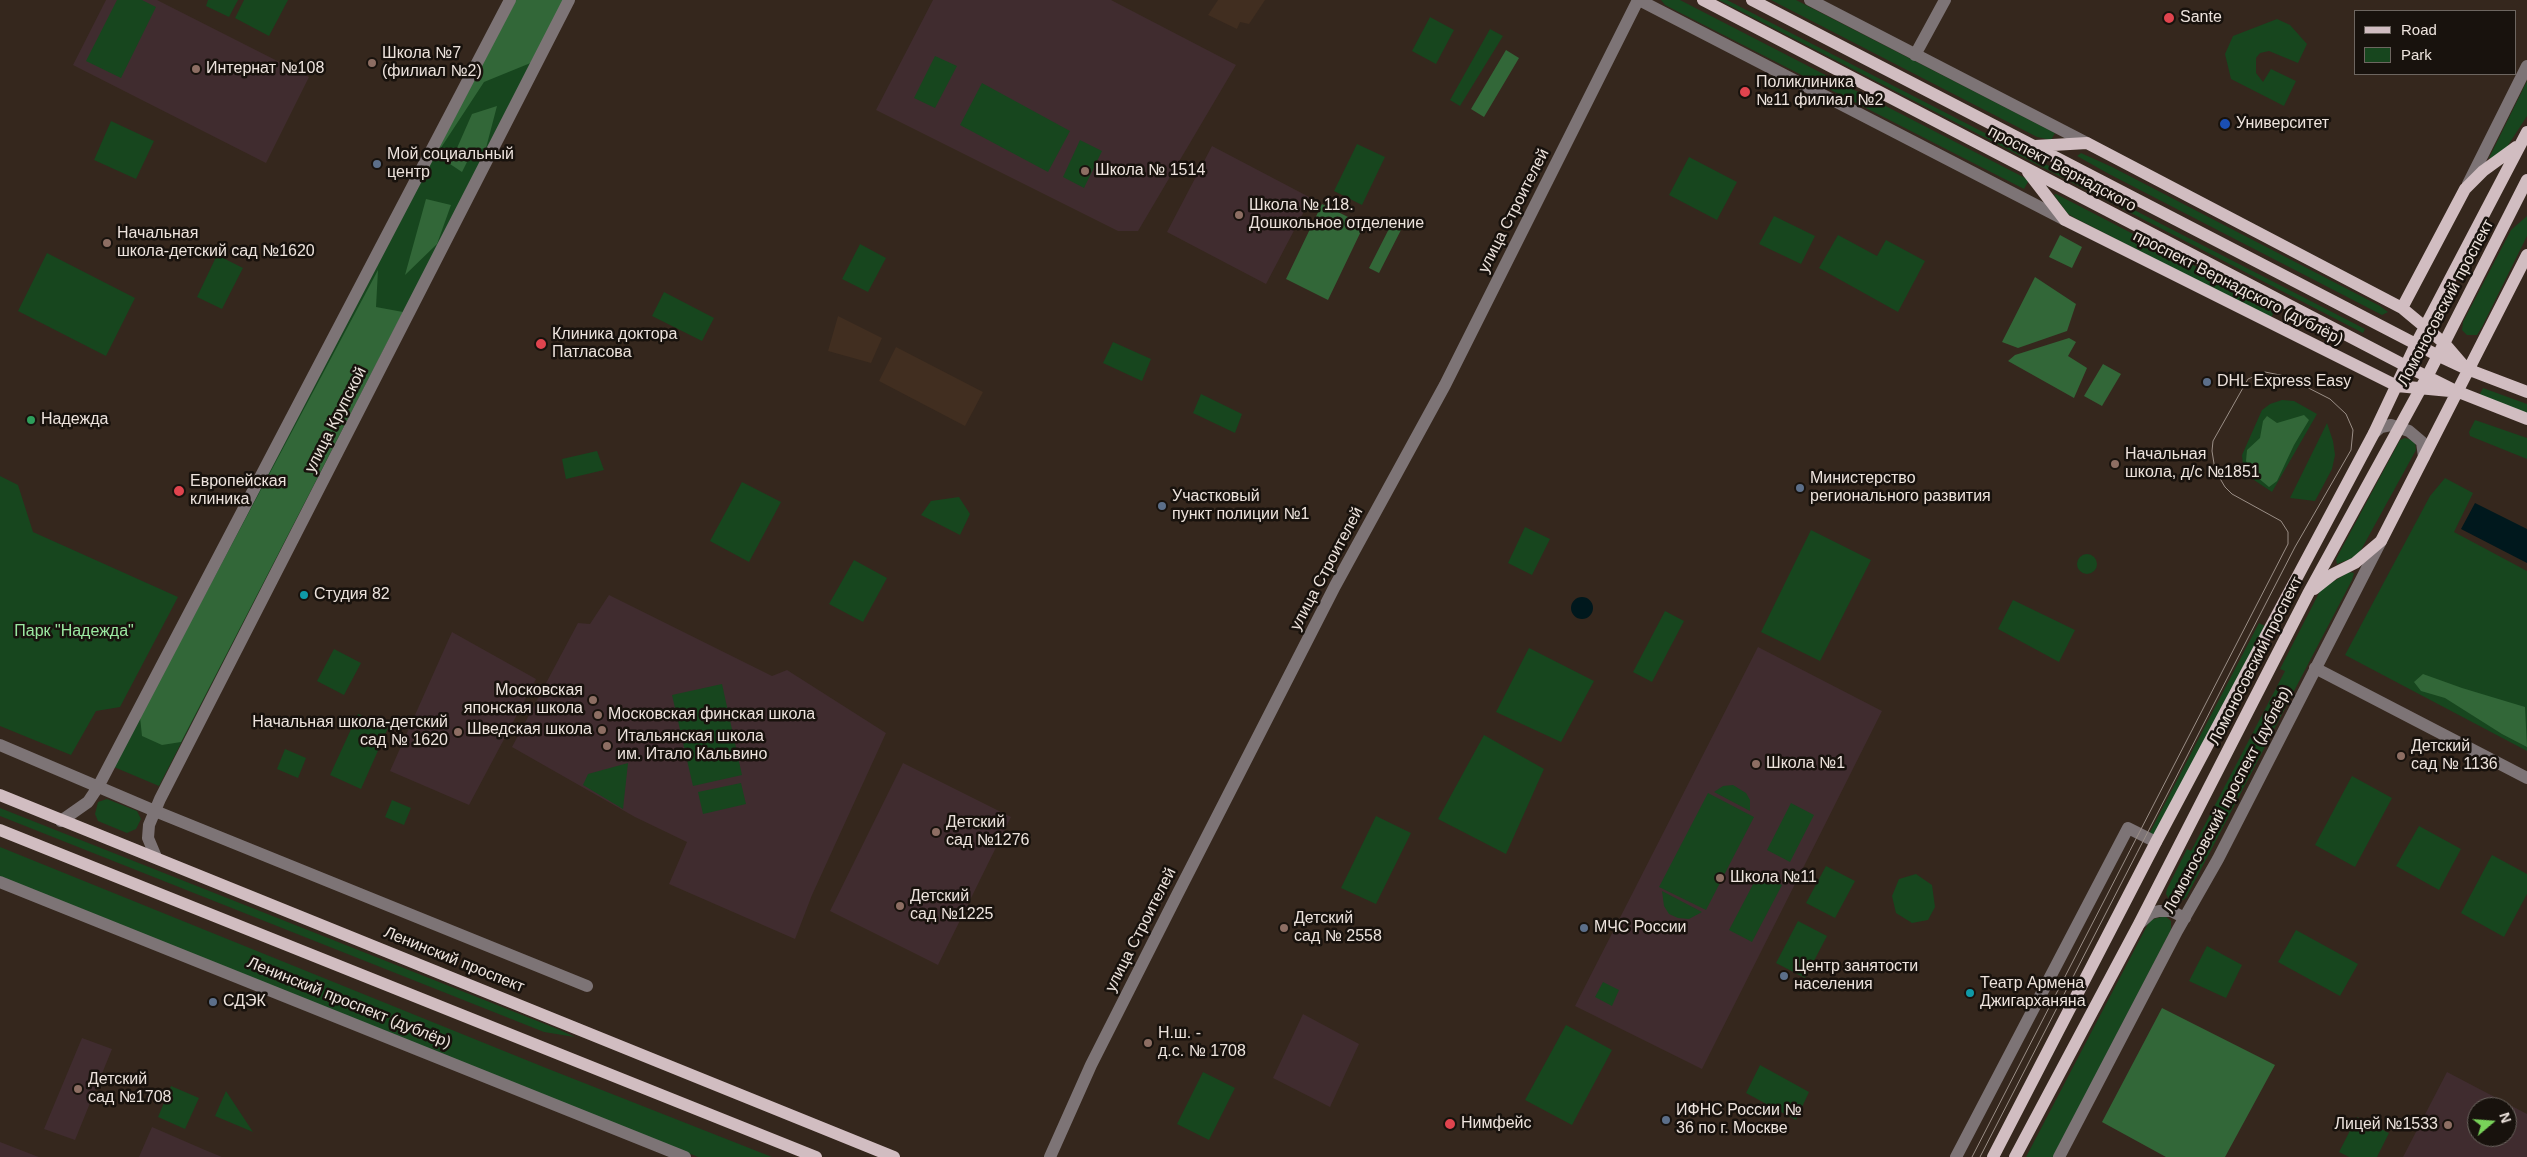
<!DOCTYPE html>
<meta charset="utf-8">
<style>
body{margin:0}
#map{position:relative;width:2527px;height:1157px;overflow:hidden;background:#35271d;font-family:Helvetica,sans-serif}
canvas{display:block}
.legend{position:absolute;left:2354px;top:10px;width:162px;height:65px;box-sizing:border-box;background:#18120d;border:1px solid #6d6660;margin:0;padding:6px 9px;list-style:none;font-size:15px;color:#ede3dd}
.legend li{display:flex;align-items:center;gap:10px;height:25px}
.legend b{width:25px;border:1px solid #6d6660}
.north{position:absolute;left:2467px;top:1097px;width:50px;height:50px;box-sizing:border-box;background:#18120d;border:1px solid #6d6660;border-radius:50%;rotate:72deg;font-size:14px;font-weight:700;line-height:20px;text-align:center;color:#ede3dd}
.north::after{content:'';display:block;margin:auto;width:18px;height:22px;background:#78d259;clip-path:polygon(50% 0,100% 100%,50% 72%,0 100%)}
</style>
<div id="map">
<canvas width="2527" height="1157"></canvas>
<ul class="legend">
<li><b style="height:6px;background:#d1bdc1"></b>Road</li>
<li><b style="height:14px;background:#17461e"></b>Park</li>
</ul>
<div class="north">N</div>
</div>
<script>
const ctx = document.querySelector('canvas').getContext('2d');
ctx.lineJoin = 'round';
function fill(path, color) { ctx.fillStyle = color; ctx.fill(path, 'evenodd'); }
const toPath = rows => new Path2D(rows.map(r => 'M' + r).join(''));
function stroke(path, color, width, dash) { ctx.strokeStyle = color; ctx.lineWidth = width; ctx.lineCap = dash ? 'butt' : 'round'; ctx.setLineDash(dash || []); ctx.stroke(path); }
function drawText(font, color, halo, rows, align = 'center') {
  ctx.font = font + ' Helvetica,sans-serif'; ctx.lineWidth = 5; ctx.setLineDash([]); ctx.textBaseline = 'middle'; ctx.strokeStyle = halo; ctx.fillStyle = color; for (const [text, x, y, turn = 0] of rows) {
    ctx.save(); ctx.translate(x, y); ctx.rotate((+turn || 0) * Math.PI / 180); ctx.textAlign = isNaN(turn) ? turn : align; if (halo) ctx.strokeText(text, 0, 0); ctx.fillText(text, 0, 0); ctx.restore();
  }
}
fill(toPath([
 [1218,0,1265,0,1249,24,1240,22,1237,29,1208,15],
 [838,316,882,338,871,363,828,351],
 [896,347,983,392,965,426,879,381]
]), '#412e20');
fill(toPath([
 [106,0,157,0,309,77,266,163,73,65],
 [933,0,1111,0,1236,65,1138,231,1118,231,876,110],
 [1212,146,1311,198,1266,284,1167,232],
 [609,595,772,676,787,670,886,733,812,895,795,939,669,884,687,842,635,817,512,747,578,623,590,624],
 [452,632,536,679,469,805,390,771],
 [1758,647,1882,711,1702,1069,1575,1006],
 [903,763,1011,817,938,965,830,911],
 [1303,1014,1359,1044,1330,1107,1273,1078],
 [82,1038,112,1049,75,1140,44,1129],
 [2447,1072,2527,1114,2527,1157,2403,1157],
 [2477,1107,2507,1107,2507,1137,2477,1137],
 [152,1127,205,1150,222,1157,139,1157],
 [0,1142,36,1156,39,1157,0,1157]
]), '#402c2f');
fill(toPath([
 [117,0,142,0,156,7,121,78,86,61],
 [208,0,238,0,229,17,206,6],
 [244,0,288,0,269,36,235,18],
 [514,0,564,0,159,786,114,767],
 [1661,0,1680,0,2029,180,2024,189,1665,5],
 [1719,0,1727,0,2365,329,2363,333],
 [1771,0,1796,0,2055,133,2051,140,2037,137],
 [1430,17,1454,30,1436,64,1412,51],
 [2277,19,2290,25,2307,44,2298,63,2269,51,2260,53,2256,58,2256,73,2263,82,2271,69,2296,81,2284,106,2231,79,2225,54,2233,36],
 [1490,29,1503,36,1460,106,1450,100],
 [935,56,957,66,935,108,914,98],
 [2527,81,2527,116,2505,150,2491,159,2489,158],
 [982,83,1070,131,1048,172,960,125],
 [111,121,154,141,136,179,94,160],
 [1080,140,1102,151,1084,188,1063,177],
 [1357,144,1385,157,1362,205,1334,191],
 [2081,153,2112,167,2380,306,2388,312,2382,315,2109,174,2077,156],
 [1689,157,1737,182,1717,220,1669,195],
 [2056,194,2276,308,2271,318,2075,218,2068,214,2054,195],
 [1774,216,1815,236,1801,264,1759,244],
 [2527,216,2527,236,2482,327,2477,335,2467,335,2462,330,2463,322,2511,230],
 [1838,235,1877,256,1886,240,1925,261,1898,312,1819,268],
 [860,244,886,258,868,292,842,279],
 [47,253,135,298,106,356,18,311],
 [217,255,243,268,222,309,197,297],
 [664,292,714,318,702,341,652,316],
 [1113,342,1151,359,1142,381,1103,363],
 [2483,388,2527,404,2527,415,2478,398],
 [1201,394,1242,414,1235,433,1193,413],
 [2282,400,2294,401,2317,414,2272,492,2248,476,2243,466,2242,455,2262,410,2270,404],
 [2475,420,2527,438,2527,459,2470,436,2469,432],
 [2327,423,2333,441,2335,455,2332,469,2315,501,2290,498],
 [2405,438,2415,441,2416,450,2361,550,2353,558,2337,564,2336,559,2400,440],
 [597,451,604,470,566,479,562,459],
 [0,476,18,485,33,532,178,597,120,707,96,711,71,755,0,726],
 [2445,478,2473,493,2454,532,2527,571,2527,751,2345,655,2430,496],
 [742,482,781,502,749,562,710,541],
 [959,497,970,514,960,535,921,515,931,501],
 [1525,527,1550,539,1532,575,1508,563],
 [1811,530,1871,560,1820,661,1761,632],
 '2077 564a10 10 0 1 1 20 0a10 10 0 1 1-20 0Z',
 [854,560,887,578,863,622,829,604],
 [2349,572,2354,573,2352,580,2186,898,2176,904,2171,903,2166,894,2167,889,2187,849,2191,851,2285,671,2280,669,2321,589],
 [2013,600,2075,630,2059,662,1998,629],
 [1665,611,1684,621,1652,682,1633,672],
 [2259,623,2265,626,2153,838,2148,836],
 [1529,648,1594,681,1561,742,1496,712],
 [334,649,361,663,344,695,317,681],
 [722,684,742,775,693,786,672,695],
 [358,714,388,728,361,789,330,775],
 [1484,735,1544,769,1506,854,1438,819],
 [285,749,306,758,298,778,277,769],
 [628,763,623,809,583,785,588,774],
 [2352,776,2392,798,2355,867,2315,845],
 [741,783,746,804,703,814,698,792],
 [1733,785,1746,793,1750,800,1750,811,1714,792,1723,786],
 [1708,793,1754,817,1706,910,1659,887],
 [107,799,137,811,141,819,136,829,127,833,98,821,95,814,98,802],
 [392,800,411,808,404,825,385,817],
 [1791,803,1814,815,1790,862,1767,850],
 [0,808,560,1030,575,1037,544,1032,0,816],
 [1376,816,1411,833,1376,904,1341,888],
 [2419,826,2461,849,2439,890,2396,866],
 [0,847,546,1068,772,1157,698,1157,0,877],
 [2492,855,2527,874,2527,894,2504,937,2461,913],
 [1826,866,1855,881,1835,918,1806,903],
 [1759,873,1782,885,1752,942,1729,930],
 [1916,874,1932,885,1935,907,1928,920,1912,923,1896,913,1892,896,1899,879],
 [1662,891,1702,912,1689,919,1678,918,1669,914,1664,906],
 [2165,916,2171,921,2171,930,2053,1157,2026,1157,2150,920],
 [1798,921,1827,936,1805,978,1776,963],
 [2296,930,2358,964,2340,996,2278,962],
 [2207,946,2242,965,2226,998,2189,981],
 [1603,982,1619,990,1612,1006,1595,997],
 [1566,1025,1612,1050,1572,1125,1525,1100],
 [1760,1065,1809,1092,1796,1120,1746,1093],
 [1203,1072,1235,1088,1209,1140,1177,1124],
 [171,1086,199,1098,185,1129,158,1117],
 [226,1091,253,1132,215,1116],
 [2357,1117,2389,1133,2377,1157,2349,1157,2339,1152]
]), '#17461e');
fill(toPath([
 [516,0,564,0,533,62,484,82,429,166],
 [1506,50,1519,58,1484,117,1471,109],
 [497,106,486,148,473,150,462,172,450,164,472,114],
 [426,199,451,205,437,244,405,275],
 [1322,204,1364,225,1328,300,1286,279],
 [1395,217,1403,226,1379,273,1369,268],
 [2060,235,2082,247,2072,268,2049,257],
 [378,270,376,307,403,312,181,742,162,745,142,736,140,717],
 [2035,277,2076,304,2067,331,2018,348,2002,342],
 [2069,338,2076,342,2068,356,2087,368,2074,398,2008,361,2015,355],
 [2103,364,2121,374,2102,406,2084,396],
 [2304,415,2309,420,2294,445,2277,481,2269,487,2251,472,2246,461,2247,450,2260,438,2263,421,2267,416,2277,423],
 [2423,674,2462,688,2525,707,2527,747,2502,734,2445,698,2421,691,2414,682],
 [2162,1008,2275,1065,2225,1157,2166,1157,2102,1122]
]), '#326738');
fill(toPath([
 [2475,503,2527,529,2527,563,2461,529],
 '1571 608a11 11 0 1 1 22 0a11 11 0 1 1-22 0Z'
]), '#00181d');
stroke(toPath([
 [1639,0,2065,220],
 [1810,0,2087,143],
 [1915,55,1945,0],
 [2468,184,2527,66],
 [2374,433,2381,427,2391,425,2409,431,2422,442,2424,457],
 [2315,668,2527,778],
 [0,745,155,811,587,986],
 [61,821,88,802,98,787,510,0],
 [156,857,148,838,149,825,160,799,569,0],
 [0,882,685,1157],
 [2140,923,2151,913,2159,911,2171,911,2185,918],
 [1050,1157,1091,1065,1176,897,1335,586,1445,385,1638,0],
 [1956,1157,2128,828,2156,842],
 [2059,1157,2177,931,2218,859,2381,541]
]), '#7d7476', 12);
stroke(toPath([
 [1703,0,2406,366,2456,391,2527,419],
 [1752,0,2437,355,2467,369,2527,392],
 [2035,146,2087,143,2402,308,2444,343,2462,364],
 [2028,172,2065,220,2397,386,2450,391],
 [2402,308,2465,189,2483,171,2516,147],
 [2314,589,2333,574,2355,563,2381,541,2527,255],
 [0,795,894,1157],
 [0,830,816,1157],
 [1993,1157,2156,842,2374,433,2416,344,2527,132],
 [2015,1157,2139,924,2308,594,2427,377,2527,180]
]), '#d1bdc1', 12);
stroke(toPath([
 [1972,1157,2288,544,2288,532,2281,521,2232,494,2225,487,2215,470,2212,451,2213,441,2248,379,2265,372,2285,376,2330,399,2346,414,2353,430,2351,450,2295,547,1980,1157]
]), '#9b8f87', 1);
for (const [x, y, r, color] of [
 [2169,18,6,"#e0444e"],
 [372,63,5,"#8d6e63"],
 [196,69,5,"#8d6e63"],
 [1745,92,6,"#e0444e"],
 [2225,124,6,"#1a4fb4"],
 [377,164,5,"#5c6f8a"],
 [1085,171,5,"#8d6e63"],
 [1239,215,5,"#8d6e63"],
 [107,243,5,"#8d6e63"],
 [541,344,6,"#e0444e"],
 [2207,382,5,"#5c6f8a"],
 [31,420,5,"#2e9e5b"],
 [2115,464,5,"#8d6e63"],
 [1800,488,5,"#5c6f8a"],
 [179,491,6,"#e0444e"],
 [1162,506,5,"#5c6f8a"],
 [304,595,5,"#0f9aa8"],
 [593,700,5,"#8d6e63"],
 [598,715,5,"#8d6e63"],
 [602,730,5,"#8d6e63"],
 [458,732,5,"#8d6e63"],
 [607,746,5,"#8d6e63"],
 [2401,756,5,"#8d6e63"],
 [1756,764,5,"#8d6e63"],
 [936,832,5,"#8d6e63"],
 [1720,878,5,"#8d6e63"],
 [900,906,5,"#8d6e63"],
 [1284,928,5,"#8d6e63"],
 [1584,928,5,"#5c6f8a"],
 [1784,976,5,"#5c6f8a"],
 [1970,993,5,"#0f9aa8"],
 [213,1002,5,"#5c6f8a"],
 [1148,1043,5,"#8d6e63"],
 [78,1089,5,"#8d6e63"],
 [1666,1120,5,"#5c6f8a"],
 [1450,1124,6,"#e0444e"],
 [2448,1125,5,"#8d6e63"]
]) { const dot = new Path2D(); dot.arc(x, y, r, 0, 2 * Math.PI); ctx.fillStyle = color; ctx.fill(dot); stroke(dot, '#18120d', 2); }
drawText('16px', '#ede3dd', '#18120d', [
 ["Sante",2180,18],
 ["Школа №7",382,54],
 ["(филиал №2)",382,72],
 ["Интернат №108",206,69],
 ["Поликлиника",1756,83],
 ["№11 филиал №2",1756,101],
 ["Университет",2236,124],
 ["Мой социальный",387,155],
 ["центр",387,173],
 ["Школа № 1514",1095,171],
 ["Школа № 118.",1249,206],
 ["Дошкольное отделение",1249,224],
 ["Начальная",117,234],
 ["школа-детский сад №1620",117,252],
 ["Клиника доктора",552,335],
 ["Патласова",552,353],
 ["DHL Express Easy",2217,382],
 ["Надежда",41,420],
 ["Начальная",2125,455],
 ["школа, д/с №1851",2125,473],
 ["Министерство",1810,479],
 ["регионального развития",1810,497],
 ["Европейская",190,482],
 ["клиника",190,500],
 ["Участковый",1172,497],
 ["пункт полиции №1",1172,515],
 ["Студия 82",314,595],
 ["Московская",583,691,"right"],
 ["японская школа",583,709,"right"],
 ["Московская финская школа",608,715],
 ["Начальная школа-детский",448,723,"right"],
 ["сад № 1620",448,741,"right"],
 ["Шведская школа",592,730,"right"],
 ["Итальянская школа",617,737],
 ["им. Итало Кальвино",617,755],
 ["Детский",2411,747],
 ["сад № 1136",2411,765],
 ["Школа №1",1766,764],
 ["Детский",946,823],
 ["сад №1276",946,841],
 ["Школа №11",1730,878],
 ["Детский",910,897],
 ["сад №1225",910,915],
 ["Детский",1294,919],
 ["сад № 2558",1294,937],
 ["МЧС России",1594,928],
 ["Центр занятости",1794,967],
 ["населения",1794,985],
 ["Театр Армена",1980,984],
 ["Джигарханяна",1980,1002],
 ["СДЭК",223,1002],
 ["Н.ш. -",1158,1034],
 ["д.с. № 1708",1158,1052],
 ["Детский",88,1080],
 ["сад №1708",88,1098],
 ["ИФНС России №",1676,1111],
 ["36 по г. Москве",1676,1129],
 ["Нимфейс",1461,1124],
 ["Лицей №1533",2438,1125,"right"]
], 'left');
drawText('16px', '#ede3dd', '#18120d', [
 ["проспект Вернадского",2062,169,28],
 ["улица Строителей",1514,211,-63],
 ["проспект Вернадского (дублёр)",2238,288,27],
 ["Ломоносовский проспект",2446,303,-62],
 ["улица Крупской",336,420,-63],
 ["улица Строителей",1327,569,-62],
 ["Ломоносовский проспект",2256,661,-63],
 ["Ломоносовский проспект (дублёр)",2228,800,-62],
 ["улица Строителей",1141,930,-63],
 ["Ленинский проспект",454,960,22],
 ["Ленинский проспект (дублёр)",349,1003,22]
]);
drawText('16px', '#9be8a1', '#18120d', [
 ["Парк \"Надежда\"",74,632]
]);
</script>
